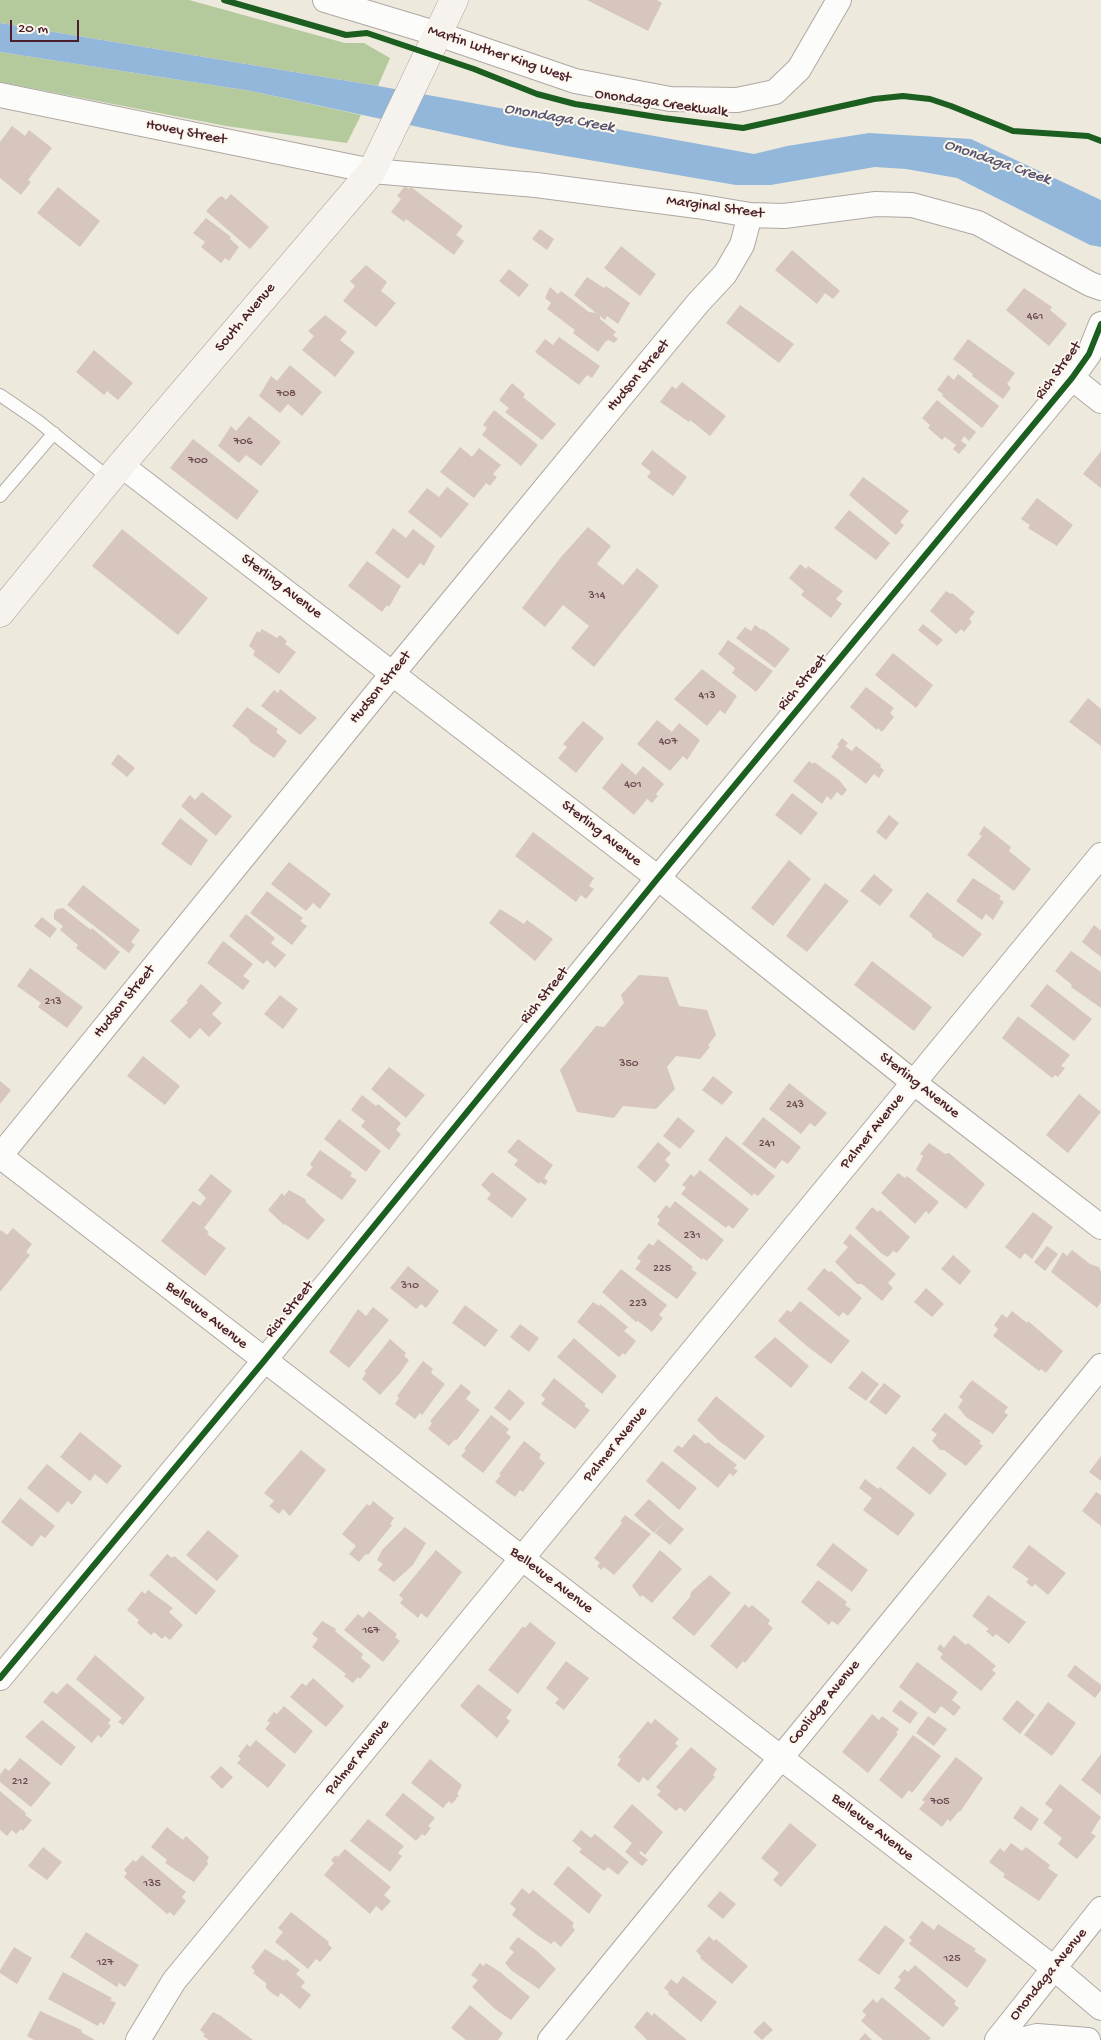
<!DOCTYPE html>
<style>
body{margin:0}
#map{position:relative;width:1101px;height:2040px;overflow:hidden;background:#eee9dd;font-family:"Gochi Hand",sans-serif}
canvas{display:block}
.scale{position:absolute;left:10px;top:20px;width:69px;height:22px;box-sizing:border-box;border:2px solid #4a1f2b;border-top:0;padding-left:6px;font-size:15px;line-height:18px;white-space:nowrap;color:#4a1f2b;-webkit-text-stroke:4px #fbf7ec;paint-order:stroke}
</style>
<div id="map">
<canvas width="1101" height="2040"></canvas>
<div class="scale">20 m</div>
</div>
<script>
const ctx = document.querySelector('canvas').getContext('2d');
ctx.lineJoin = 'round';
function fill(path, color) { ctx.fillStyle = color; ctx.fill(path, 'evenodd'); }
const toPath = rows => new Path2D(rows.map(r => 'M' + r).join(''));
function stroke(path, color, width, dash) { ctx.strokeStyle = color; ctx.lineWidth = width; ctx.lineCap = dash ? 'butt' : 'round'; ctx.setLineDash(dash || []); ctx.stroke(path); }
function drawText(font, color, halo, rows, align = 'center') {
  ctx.font = font + ' "Gochi Hand",sans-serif'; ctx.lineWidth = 4; ctx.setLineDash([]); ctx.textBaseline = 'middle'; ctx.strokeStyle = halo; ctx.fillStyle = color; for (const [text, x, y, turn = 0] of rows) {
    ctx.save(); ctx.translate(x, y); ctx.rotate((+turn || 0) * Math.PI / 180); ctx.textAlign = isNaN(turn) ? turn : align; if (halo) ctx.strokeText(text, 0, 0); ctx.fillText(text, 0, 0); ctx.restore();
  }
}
fill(toPath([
 [0,0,189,0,345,43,364,43,390,58,378,86,0,23],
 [0,52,251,91,361,115,347,143,226,126,0,82]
]), '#b4ca9d');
fill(toPath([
 [0,23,378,86,754,154,787,146,869,133,971,139,1101,200,1101,247,1090,245,957,178,906,169,875,167,771,185,736,185,507,146,251,91,0,52]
]), '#92b7da');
fill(toPath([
 [587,0,657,0,662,3,648,31],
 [12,126,25,136,29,130,52,148,28,180,31,182,21,195,0,178,0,142],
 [405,186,409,189,411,187,463,226,456,235,464,241,454,255,406,219,404,222,391,212,401,199,397,196],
 [58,187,100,221,80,247,37,213],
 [231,194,269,227,250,249,206,211,218,198,222,196,226,200],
 [206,218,231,237,230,239,239,247,229,261,225,258,221,263,201,247,205,242,193,233],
 [540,229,554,239,547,250,532,239],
 [621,246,656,274,640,296,604,268],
 [792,250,840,291,833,299,825,293,817,304,775,270],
 [366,265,387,282,381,291,396,303,376,327,343,301,355,286,350,281],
 [509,269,529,285,519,297,499,281],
 [587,277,604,288,606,286,630,303,618,324,607,316,605,320,600,316,600,319,616,332,613,335,618,339,614,343,609,340,606,341,598,352,573,333,575,330,547,309,551,303,545,298,550,287,558,294,561,291,589,312,596,313,574,295],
 [1024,288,1052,307,1050,310,1067,324,1049,346,1006,310],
 [740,305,794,344,779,363,726,323],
 [325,315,347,332,340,340,355,352,335,377,302,350,314,336,308,331],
 [559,337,600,366,592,378,587,375,579,385,535,352,545,339,553,345],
 [968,339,1015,373,1007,384,1011,388,1003,399,972,376,973,374,953,359],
 [94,350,133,383,118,400,107,391,104,395,76,372],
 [290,365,322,392,302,416,288,404,280,413,259,396,271,376,277,381],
 [958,374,999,406,982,428,942,396,943,394,937,390,948,375,954,380],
 [682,382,726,416,710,436,690,420,689,422,660,402,672,386,676,389],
 [512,383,525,394,523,397,556,424,542,440,505,412,509,408,499,400],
 [937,400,976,432,969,441,964,436,961,441,967,445,959,454,953,449,956,445,945,437,942,440,928,428,930,425,922,418],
 [494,410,538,445,521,466,482,435,487,428,483,425],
 [249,416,281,442,261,466,246,455,239,463,218,446,231,426,236,431],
 [193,439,259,491,237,520,170,468],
 [460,447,472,457,479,448,501,465,493,474,497,477,490,486,486,483,474,498,440,472],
 [652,450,687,477,673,496,647,477,651,472,641,464],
 [1101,451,1101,488,1083,474],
 [863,477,909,511,900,522,904,525,896,535,849,495],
 [447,487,469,504,441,538,408,512,427,488,439,497],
 [1037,498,1073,525,1057,546,1028,528,1030,525,1021,519],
 [849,510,890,543,876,560,834,528],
 [588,527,611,546,597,564,623,585,637,568,659,586,594,667,571,648,589,626,563,605,545,627,522,608,561,557],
 [393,528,406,538,413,529,435,546,424,566,420,563,408,579,375,553],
 [122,529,208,598,178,635,92,566],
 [367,561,401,586,389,607,387,605,382,612,348,586],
 [800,564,806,569,808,566,843,591,836,599,842,604,831,618,801,595,804,591,789,578],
 [946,591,951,594,952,593,975,612,969,619,972,622,964,632,961,629,956,634,930,611],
 [923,624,943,640,937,646,918,630],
 [755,625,762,630,763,629,790,649,775,668,736,638,745,627,751,631],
 [262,629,277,638,280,635,287,641,285,644,296,652,279,674,253,655,255,651,249,646,257,631,259,633],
 [728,640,773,671,756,692,732,673,735,668,718,654],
 [893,653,933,685,916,708,875,675],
 [702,669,737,696,725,714,720,710,707,726,674,699],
 [866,687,894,708,890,713,894,717,882,732,878,728,877,730,850,707],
 [280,689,317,718,300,735,261,706,274,690,278,693],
 [1088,698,1101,709,1101,746,1069,722],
 [247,707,278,729,276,732,287,741,274,758,250,742,248,738,232,726],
 [657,720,672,732,679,723,700,740,687,760,683,756,670,771,637,744],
 [583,721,604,738,576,773,558,758,567,747,563,744],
 [842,738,848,743,845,746,852,751,856,746,881,765,880,767,884,770,879,778,874,774,866,784,831,757,839,746,837,745],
 [118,754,135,768,127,777,111,764],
 [809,761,813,764,814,762,839,780,847,790,842,796,837,792,831,800,827,796,822,804,793,781],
 [622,763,636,775,643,766,664,784,656,794,658,796,652,803,647,799,634,815,602,788],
 [202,792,232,816,216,836,181,806,190,795,195,800],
 [792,793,818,813,801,835,775,815],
 [889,815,899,823,886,840,876,832],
 [180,818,208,840,191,866,161,844],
 [984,826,1011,847,1009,851,1031,869,1014,891,967,855,982,836,979,834],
 [533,832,594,878,589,886,594,889,586,899,581,895,576,902,515,856],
 [789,860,811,879,773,926,751,908],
 [289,862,331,894,320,909,313,903,306,911,271,884],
 [874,874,893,890,880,906,860,891],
 [973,878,1001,896,999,899,1004,902,993,920,986,914,982,920,956,901],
 [825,883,849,901,807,952,786,936],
 [83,885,140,930,131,942,135,945,129,953,67,905],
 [267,891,303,918,300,921,307,926,292,945,250,913],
 [927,892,982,934,963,957,932,937,932,934,909,916],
 [63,908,91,930,92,928,120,952,105,970,76,948,78,945,60,930,63,926,54,919,54,913,57,909],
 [500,909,524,924,527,920,553,939,535,961,489,923],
 [246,914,275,938,271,943,286,955,275,968,267,960,263,964,229,936],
 [42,917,57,929,50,938,34,926],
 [1094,925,1101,931,1101,957,1082,942],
 [223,941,253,964,243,976,250,981,243,990,207,963],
 [1071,951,1101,972,1101,1008,1071,987,1072,985,1055,971],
 [872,961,932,1007,914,1031,854,985],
 [30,968,83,1007,67,1028,38,1007,41,1003,17,986],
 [639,975,668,977,679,1006,707,1010,716,1035,708,1045,710,1047,700,1059,676,1056,667,1067,675,1089,656,1109,623,1106,614,1118,577,1112,560,1070,596,1026,604,1027,624,1003,621,995],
 [201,984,222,1003,212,1014,222,1023,209,1037,200,1028,190,1039,170,1021,188,1002,186,1001],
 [1047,984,1092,1019,1074,1041,1030,1006],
 [280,995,298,1009,283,1029,264,1014],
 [1018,1016,1070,1055,1061,1066,1065,1068,1058,1077,1055,1075,1052,1078,1002,1038],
 [143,1056,180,1086,165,1105,127,1076],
 [389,1067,425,1095,406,1118,371,1089],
 [713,1076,733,1092,722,1105,702,1090],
 [0,1081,11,1090,0,1104],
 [789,1083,827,1113,815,1127,810,1123,801,1134,769,1109],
 [1079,1094,1101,1112,1068,1153,1046,1135],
 [362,1095,376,1106,378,1104,401,1123,396,1130,401,1134,389,1150,361,1126,365,1121,351,1110],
 [678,1117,695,1131,680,1149,663,1136],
 [763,1117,801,1147,788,1164,782,1160,775,1169,742,1144],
 [339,1119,381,1151,366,1172,324,1139],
 [726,1136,775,1176,758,1196,754,1193,752,1196,708,1160],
 [518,1139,553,1165,544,1178,548,1181,545,1185,540,1182,539,1184,514,1165,518,1160,507,1152],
 [658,1142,671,1153,665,1160,670,1165,655,1183,637,1167],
 [929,1143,945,1154,949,1153,985,1184,966,1209,916,1170,923,1156,920,1154],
 [320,1150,352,1173,350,1176,357,1180,342,1200,306,1175,313,1167,310,1164],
 [700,1170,749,1209,733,1229,728,1225,726,1228,681,1194,686,1188,682,1185,691,1174,694,1177],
 [492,1172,527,1199,512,1218,487,1199,491,1194,481,1185],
 [898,1173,905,1178,907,1176,939,1202,929,1214,926,1211,915,1224,881,1193],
 [211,1174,232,1191,204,1228,209,1232,207,1234,226,1248,205,1276,161,1241,193,1201,200,1206,206,1198,198,1190],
 [289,1190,305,1199,307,1203,325,1220,308,1240,285,1224,284,1225,268,1210,282,1193,284,1196],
 [675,1201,724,1240,707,1261,703,1258,702,1260,657,1224,660,1220,657,1217,666,1205,670,1208],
 [872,1207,878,1212,880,1210,910,1237,897,1253,893,1251,888,1257,882,1254,855,1228],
 [1033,1212,1053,1227,1032,1259,1025,1253,1020,1259,1005,1247],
 [13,1228,32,1244,26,1252,30,1255,0,1292,0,1232,1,1230,7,1235],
 [850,1234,896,1274,888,1283,893,1288,882,1301,862,1284,857,1284,835,1262,848,1247,843,1243],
 [658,1239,693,1267,691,1269,697,1273,677,1299,635,1269,641,1261,637,1258,649,1243,653,1246],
 [1047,1246,1058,1254,1045,1271,1034,1262],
 [1072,1250,1090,1264,1099,1267,1101,1272,1101,1302,1097,1308,1051,1272,1063,1252,1067,1256],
 [953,1255,971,1271,960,1285,941,1269],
 [408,1266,439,1291,426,1308,421,1304,416,1309,390,1288],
 [824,1268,829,1272,831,1271,862,1298,848,1316,843,1312,839,1317,807,1289],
 [621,1269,667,1305,659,1315,663,1318,652,1332,638,1321,636,1322,602,1292],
 [926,1288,944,1304,932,1317,914,1302],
 [800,1301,850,1341,831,1364,808,1347,778,1321,787,1310,791,1312],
 [593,1302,599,1306,600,1304,628,1327,624,1331,636,1341,625,1355,623,1353,619,1357,577,1322],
 [465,1305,498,1330,485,1347,452,1323],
 [373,1307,389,1320,349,1368,329,1352,358,1309,366,1316],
 [1012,1311,1027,1323,1028,1321,1063,1351,1046,1373,1041,1369,1039,1371,993,1336,998,1329,994,1325,1002,1314,1007,1318],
 [520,1324,539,1338,529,1352,510,1337],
 [775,1337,809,1366,791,1388,754,1357],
 [574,1338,617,1376,602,1394,557,1357],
 [390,1339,406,1353,404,1356,409,1360,400,1373,380,1395,362,1379,366,1373,364,1372],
 [423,1361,433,1369,431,1373,445,1384,422,1415,420,1413,415,1419,395,1404,399,1398,397,1396],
 [862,1371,879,1384,866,1401,848,1388],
 [554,1378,586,1404,584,1406,590,1410,575,1429,541,1404,545,1399,541,1395],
 [972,1380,1008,1407,1004,1412,1008,1415,993,1434,966,1417,958,1407,963,1400,959,1397],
 [884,1383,901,1396,886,1415,869,1402],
 [461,1384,471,1392,466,1399,480,1410,456,1441,455,1439,449,1446,428,1429,432,1423,430,1421],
 [509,1389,525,1403,510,1421,494,1408],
 [716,1396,765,1436,745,1460,719,1441,697,1420],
 [945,1413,981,1441,979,1443,983,1446,966,1466,944,1450,940,1450,932,1441,937,1434,931,1430],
 [491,1415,509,1429,506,1433,511,1437,483,1473,461,1456,466,1450,464,1449],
 [80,1432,122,1466,107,1484,95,1474,90,1481,60,1457],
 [694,1434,706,1444,708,1442,737,1465,734,1468,738,1471,733,1476,730,1473,718,1488,673,1451,678,1445,682,1448],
 [524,1441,541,1454,539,1458,545,1463,523,1492,520,1490,515,1497,495,1482,501,1475,499,1474],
 [913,1446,947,1474,930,1495,896,1468],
 [301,1450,326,1470,290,1516,283,1509,279,1514,269,1506,274,1501,264,1493],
 [1101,1456,1101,1481,1089,1472],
 [662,1461,697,1488,679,1510,646,1481],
 [47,1464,82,1492,72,1505,68,1501,58,1513,27,1488],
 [865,1479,878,1489,880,1487,915,1514,898,1536,863,1510,872,1498,859,1488],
 [1096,1492,1101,1495,1101,1526,1082,1511],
 [20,1498,55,1526,45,1538,41,1535,32,1547,1,1522],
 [649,1499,669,1517,654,1533,634,1515],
 [373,1501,394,1518,390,1524,392,1525,368,1555,366,1554,359,1562,349,1554,356,1546,342,1534,367,1504,370,1506],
 [625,1515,651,1534,614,1575,604,1567,601,1570,597,1566,600,1563,594,1558,622,1523,620,1521],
 [669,1517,684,1529,670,1545,655,1533],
 [405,1527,426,1543,413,1565,394,1582,378,1570,383,1564,377,1560,382,1550],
 [208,1530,239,1556,217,1581,186,1555],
 [833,1543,868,1570,852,1592,816,1565],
 [1029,1545,1066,1573,1048,1595,1035,1584,1032,1587,1026,1582,1029,1579,1012,1567],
 [436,1550,462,1572,427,1618,421,1613,418,1618,400,1603,403,1599,399,1595],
 [660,1550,682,1569,652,1603,642,1595,640,1597,632,1586],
 [167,1554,172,1558,174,1556,216,1591,196,1615,149,1575],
 [710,1575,731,1593,694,1636,672,1618,690,1597,691,1592],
 [818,1580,847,1602,845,1605,851,1609,838,1625,832,1621,829,1625,801,1602],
 [148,1590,173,1608,169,1612,183,1625,170,1640,165,1636,162,1639,154,1632,151,1635,137,1623,139,1620,127,1610,142,1591,145,1594],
 [988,1595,1026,1622,1009,1644,996,1634,993,1637,986,1631,989,1629,972,1616],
 [745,1604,749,1608,752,1605,770,1620,768,1624,773,1628,745,1663,743,1661,737,1669,710,1646],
 [369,1611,397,1634,395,1637,400,1641,383,1662,344,1630,358,1614,363,1618],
 [322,1621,336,1629,335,1631,363,1654,361,1658,371,1666,360,1679,358,1677,353,1683,344,1676,346,1674,312,1647,318,1639,312,1634],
 [530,1622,556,1643,518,1694,488,1670,523,1626,525,1628],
 [954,1635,966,1645,968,1643,996,1666,992,1670,996,1673,981,1691,940,1658,943,1654,937,1649,940,1644,944,1648],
 [95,1655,145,1698,123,1725,118,1722,122,1718,76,1679],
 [566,1661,589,1678,564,1710,555,1703,559,1699,546,1688],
 [917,1662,958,1692,952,1700,961,1707,954,1716,941,1706,935,1714,899,1687],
 [1075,1665,1101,1685,1101,1690,1095,1698,1067,1676],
 [313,1678,344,1706,326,1727,290,1697,302,1683,306,1686],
 [67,1683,111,1720,108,1723,111,1726,101,1738,98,1735,92,1743,43,1702,52,1691,57,1694],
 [478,1684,512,1710,506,1718,510,1721,497,1738,460,1706],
 [900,1700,918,1713,910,1724,892,1711],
 [1017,1700,1035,1715,1020,1734,1002,1719],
 [1048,1702,1076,1723,1052,1756,1024,1735],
 [284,1706,313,1731,295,1754,265,1729,270,1723,267,1721,274,1712,277,1714],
 [872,1714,879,1720,882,1716,899,1729,896,1733,898,1734,868,1773,842,1752],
 [928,1716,947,1729,934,1746,916,1733],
 [655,1719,679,1739,675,1743,678,1746,648,1781,643,1777,639,1783,617,1765,621,1759,618,1757,648,1721,651,1724],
 [42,1720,76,1747,61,1766,25,1737],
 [913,1735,941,1756,912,1793,909,1790,902,1799,879,1780],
 [256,1740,286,1765,268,1788,237,1763,241,1759,238,1756,247,1744,250,1747],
 [691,1747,717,1769,713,1775,715,1777,685,1812,680,1807,676,1811,657,1795,661,1791,656,1787],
 [1101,1754,1101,1795,1081,1780],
 [956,1757,983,1778,960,1812,959,1811,950,1822,948,1819,942,1827,919,1809,925,1802,922,1800],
 [20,1758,51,1783,31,1807,0,1782,0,1775,5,1768,9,1771],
 [430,1759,462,1785,457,1794,459,1795,452,1804,449,1801,443,1808,411,1783],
 [221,1766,233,1777,222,1789,210,1777],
 [1060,1784,1101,1817,1091,1833,1096,1836,1077,1859,1058,1844,1062,1838,1043,1823,1053,1810,1045,1804],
 [0,1791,26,1813,25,1815,32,1820,23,1831,21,1829,16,1834,12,1830,7,1836,0,1830],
 [403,1793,435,1818,428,1826,431,1828,425,1836,422,1834,416,1841,385,1815],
 [632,1804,663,1832,645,1855,641,1851,639,1853,648,1860,642,1866,625,1852,632,1843,613,1827],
 [1021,1806,1039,1819,1031,1831,1013,1818],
 [368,1819,404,1846,398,1853,402,1856,390,1872,350,1841],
 [790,1823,817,1845,781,1887,773,1880,779,1873,761,1858],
 [167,1827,183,1840,186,1836,209,1857,207,1861,208,1864,194,1882,165,1863,167,1860,151,1847],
 [581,1830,591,1838,595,1834,629,1862,618,1875,608,1867,604,1871,579,1852,582,1849,572,1841],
 [1011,1843,1022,1851,1026,1847,1050,1865,1048,1868,1058,1875,1039,1901,1003,1877,1005,1874,989,1862,1000,1848,1004,1852],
 [43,1847,62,1862,47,1880,28,1866],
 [345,1849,391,1887,384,1895,391,1901,382,1911,376,1906,370,1914,324,1875,334,1863,331,1860,336,1855,338,1857],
 [142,1855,186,1892,182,1897,186,1901,174,1916,170,1912,167,1914,124,1877,127,1873,124,1870,133,1860,136,1862],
 [568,1866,602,1895,589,1914,553,1884],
 [522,1888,529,1894,533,1890,574,1923,572,1926,575,1930,561,1947,554,1941,551,1944,537,1935,512,1915,516,1909,510,1904],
 [720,1891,736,1904,723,1919,707,1906],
 [291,1912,329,1942,328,1944,332,1948,320,1962,316,1959,308,1969,275,1942,283,1932,278,1928],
 [922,1921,934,1930,938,1924,976,1949,974,1951,987,1960,967,1988,909,1944,912,1940,909,1938],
 [885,1925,905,1940,879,1975,858,1960],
 [86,1932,139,1965,125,1987,119,1983,117,1987,70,1957],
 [709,1936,714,1941,716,1939,748,1966,732,1984,700,1958,701,1956,696,1951],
 [518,1937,537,1951,556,1969,539,1989,512,1971,505,1963,514,1952,509,1948],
 [14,1947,32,1958,17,1984,0,1973,0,1970],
 [265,1949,284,1961,286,1959,300,1970,296,1974,305,1982,301,1987,311,1995,300,2009,281,1993,278,1997,273,1994,266,1988,266,1983,253,1973,255,1971,251,1967],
 [480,1963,483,1966,486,1963,500,1972,530,1997,511,2020,495,2009,472,1987,478,1980,471,1975],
 [915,1965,956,2001,954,2004,959,2008,943,2027,894,1988,901,1980,898,1977,905,1969,908,1972],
 [63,1972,112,1998,110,2000,116,2003,104,2025,100,2022,98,2026,48,1999],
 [683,1976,717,2002,701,2022,668,1994,669,1992,664,1988,671,1979,677,1984],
 [882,1997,931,2038,929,2040,883,2040,861,2021,866,2015,862,2011,873,1999,877,2003],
 [470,2005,503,2033,498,2040,466,2040,451,2028],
 [40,2011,82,2030,81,2032,95,2040,34,2040,27,2036],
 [647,2011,652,2016,654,2013,687,2040,647,2040,634,2027],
 [213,2012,221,2016,253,2040,209,2040,203,2036,205,2034,200,2030],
 [764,2021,773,2030,762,2040,753,2032],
 [865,2033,872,2040,859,2040]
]), '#d6c6be');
const service = toPath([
 [0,395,38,421,110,479],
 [0,496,54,433]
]);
const minor = toPath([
 [325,0,438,34,575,81,670,99,737,100,775,92,799,69,839,0],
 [0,95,372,171,536,185,697,206,750,215,784,216,876,204,912,205,978,223,1090,284,1101,288],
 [1072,378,1101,401],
 [121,465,658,878,913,1082,1101,1227],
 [0,1156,1055,1969,1101,2008],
 [0,1156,393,673,698,303,725,274,742,245,750,215],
 [0,1678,264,1361,658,878,1072,378,1089,354,1101,324],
 [138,2040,174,1981,1101,855],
 [550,2040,1101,1366],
 [997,2040,1101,1909],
 [1021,2040,1037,2036,1088,2040]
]);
const secondary = toPath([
 [0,613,121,465,372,171,454,0]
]);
stroke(service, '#afa7a2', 14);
stroke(minor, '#afa7a2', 26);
stroke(secondary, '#afa7a2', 29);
stroke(service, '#fcfcfa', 12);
stroke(minor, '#fcfcfa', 24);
stroke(secondary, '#f6f3ef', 28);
stroke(toPath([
 [224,0,346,35,367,33,474,69,537,94,575,104,663,118,743,128,874,99,903,96,930,99,951,106,1013,131,1088,136,1101,141],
 [0,1678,264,1361,658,878,1072,378,1089,354,1101,324]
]), '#1b5e20', 6);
drawText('12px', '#6d4950', null, [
 ["461",1035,317],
 ["708",286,394],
 ["706",243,442],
 ["700",198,461],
 ["314",597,596],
 ["413",707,696],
 ["407",668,742],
 ["401",633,785],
 ["213",53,1002],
 ["350",629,1064],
 ["243",795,1105],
 ["241",767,1144],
 ["231",692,1236],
 ["225",662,1269],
 ["310",410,1286],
 ["223",638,1304],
 ["167",371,1631],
 ["212",20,1782],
 ["705",940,1802],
 ["135",152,1884],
 ["125",952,1959],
 ["127",105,1963]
]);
drawText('15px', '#4a1f2b', '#fbf7ec', [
 ["Martin Luther King West",499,55,19],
 ["Onondaga Creekwalk",661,104,8],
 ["Hovey Street",186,133,11],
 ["Marginal Street",715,208,8],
 ["South Avenue",246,318,-50],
 ["Rich Street",1059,371,-54],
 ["Hudson Street",639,376,-50],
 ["Sterling Avenue",281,587,37],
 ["Rich Street",803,683,-50],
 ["Hudson Street",381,688,-51],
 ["Sterling Avenue",601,834,38],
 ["Rich Street",545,996,-51],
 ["Hudson Street",125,1002,-51],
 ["Sterling Avenue",919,1086,38],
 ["Palmer Avenue",873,1132,-51],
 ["Rich Street",290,1310,-51],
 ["Bellevue Avenue",206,1316,38],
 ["Palmer Avenue",616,1445,-51],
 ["Bellevue Avenue",551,1581,37],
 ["Coolidge Avenue",825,1703,-51],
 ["Palmer Avenue",358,1758,-51],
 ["Bellevue Avenue",872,1828,38],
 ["Onondaga Avenue",1049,1975,-51]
]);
drawText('italic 16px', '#575370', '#fbf7ec', [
 ["Onondaga Creek",559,119,10],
 ["Onondaga Creek",997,163,19]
]);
</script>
